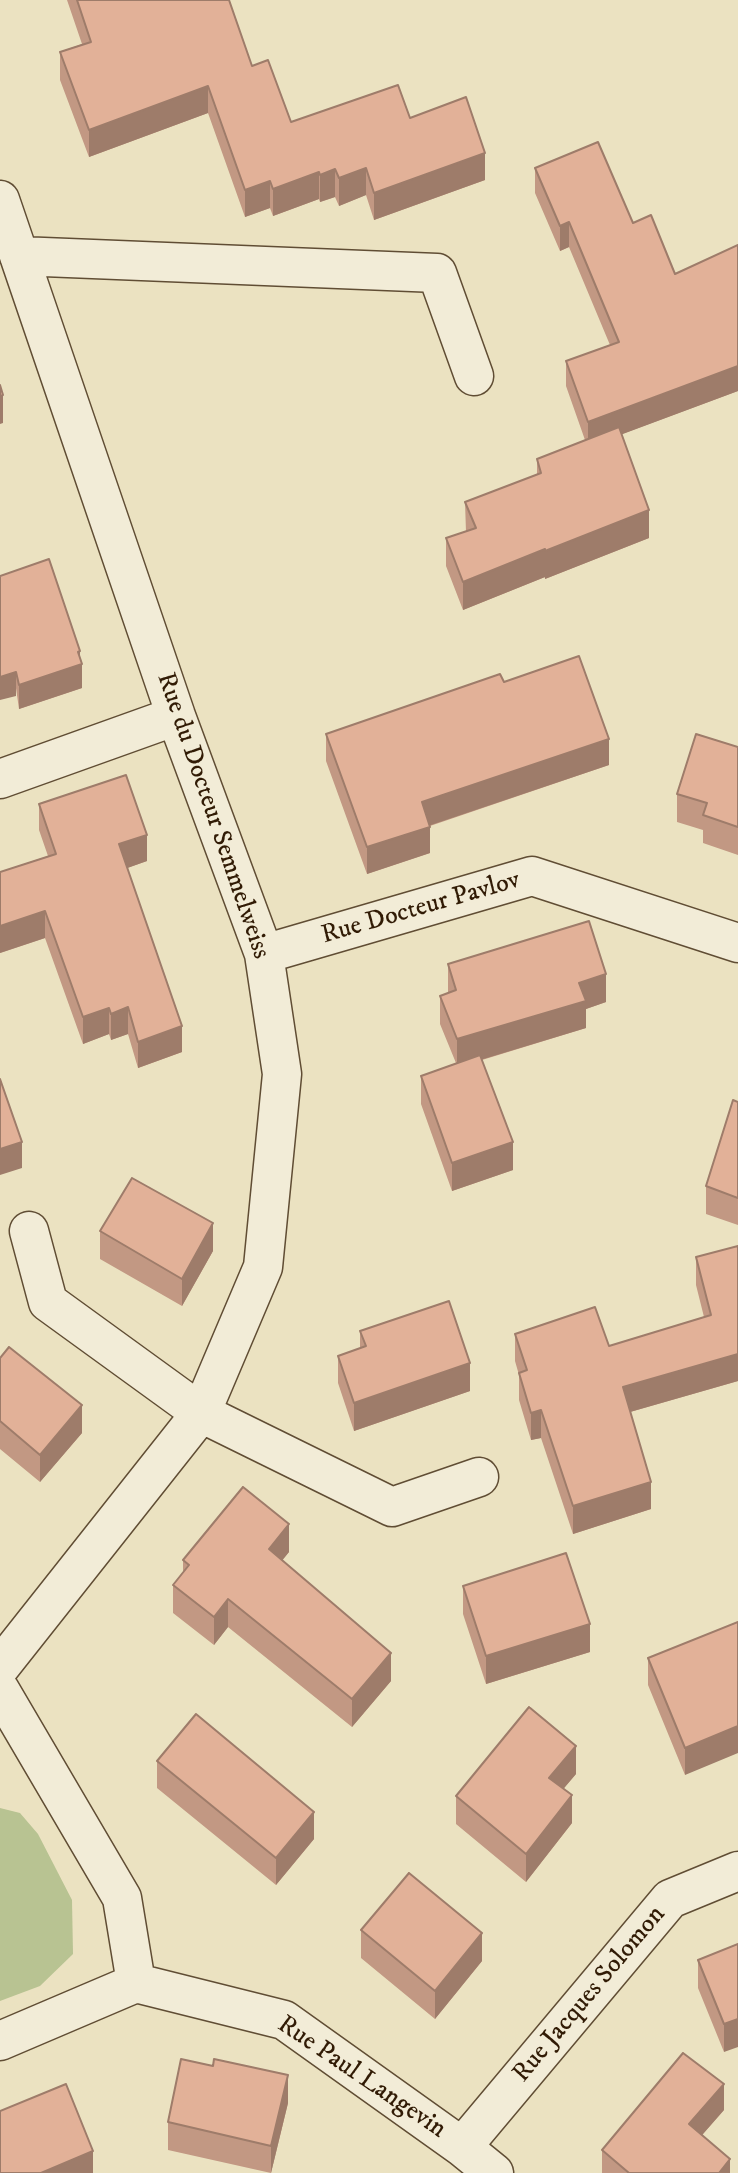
<!DOCTYPE html>
<style>
body{margin:0}
canvas{display:block;background:#ebe2c1}
</style>
<canvas width="738" height="2173"></canvas>
<script>
const ctx = document.querySelector('canvas').getContext('2d');
ctx.lineJoin = 'round';
function fill(path, color) { ctx.fillStyle = color; ctx.fill(path, 'evenodd'); }
const toPath = rows => new Path2D(rows.map(r => 'M' + r).join(''));
function stroke(path, color, width, dash) { ctx.strokeStyle = color; ctx.lineWidth = width; ctx.lineCap = dash ? 'butt' : 'round'; ctx.setLineDash(dash || []); ctx.stroke(path); }
function drawText(font, color, halo, rows, align = 'center') {
  ctx.font = font + ' "IM FELL DW Pica",serif'; ctx.lineWidth = 5; ctx.setLineDash([]); ctx.textBaseline = 'middle'; ctx.strokeStyle = halo; ctx.fillStyle = color; for (const [text, x, y, turn = 0] of rows) {
    ctx.save(); ctx.translate(x, y); ctx.rotate((+turn || 0) * Math.PI / 180); ctx.textAlign = isNaN(turn) ? turn : align; if (halo) ctx.strokeText(text, 0, 0); ctx.fillText(text, 0, 0); ctx.restore();
  }
}
fill(toPath([
 [0,1808,20,1813,38,1834,72,1900,73,1954,40,1986,0,2001]
]), '#b8c392');
const minor = toPath([
 [0,200,176,716,264,954,282,1074,263,1267,201,1413,0,1667],
 [19,256,437,273,474,376],
 [0,779,176,716],
 [264,954,532,876,738,943],
 [29,1231,48,1302,201,1413,392,1507,479,1477],
 [0,1690,122,1898,136,1983],
 [136,1983,284,2020,462,2147,494,2173],
 [0,2041,136,1983],
 [462,2147,670,1899,738,1871]
]);
stroke(minor, '#604d34', 41);
stroke(minor, '#f2ecd7', 38);
fill(toPath([
 [67,0,229,0,252,66,291,122,410,118,485,180,374,220,366,195,339,206,335,197,320,202,319,199,273,216,270,208,245,217,208,113,89,157,60,80,60,52,82,44],
 [535,168,633,223,675,274,738,245,738,391,622,434,649,538,545,579,545,577,463,610,446,566,446,538,466,532,465,502,537,475,537,459,585,440,566,386,566,361,610,345,569,247,560,251,535,193],
 [0,576,80,659,82,688,19,709],
 [504,682,609,765,430,826,430,853,367,874,326,761,326,734],
 [738,747,738,855,703,843,703,830,677,822,677,794],
 [39,804,147,861,127,868,182,1052,138,1068,128,1034,111,1040,109,1034,83,1044,45,938,0,953,0,872,48,856,39,830],
 [448,964,606,1002,586,1009,586,1028,482,1060,513,1170,452,1191,421,1104,421,1076,456,1063,440,1024,440,996,448,993],
 [738,1102,738,1225,706,1214,706,1186],
 [100,1231,213,1251,182,1306,100,1259],
 [696,1257,738,1381,630,1412,651,1509,573,1534,541,1438,531,1440,519,1400,519,1375,515,1361,515,1334,609,1346,704,1317,696,1285],
 [360,1331,470,1391,354,1431,338,1383,338,1356,360,1348],
 [0,1358,82,1433,40,1482,0,1449],
 [289,1552,282,1560,391,1681,352,1727,228,1627,214,1645,173,1613,173,1585,183,1572,183,1560],
 [463,1586,590,1652,486,1684,463,1614],
 [738,1622,685,1775,648,1685,648,1658],
 [157,1761,314,1839,276,1885,157,1788],
 [576,1774,563,1789,572,1823,526,1882,456,1824,456,1796],
 [361,1930,482,1961,435,2019,361,1958],
 [738,1944,724,2052,698,1988,698,1960],
 [288,2103,271,2173,168,2150,168,2122],
 [724,2110,702,2135,730,2173,602,2173,602,2150]
]), '#c29883');
fill(toPath([
 [208,86,208,113,89,157,89,130],
 [485,153,485,180,374,220,374,193],
 [366,168,366,195,339,206,339,178],
 [335,169,335,197,320,202,320,175],
 [319,172,319,199,273,216,273,189],
 [270,181,270,208,245,217,245,190],
 [569,222,569,247,560,251,560,226],
 [738,366,738,391,588,447,588,422],
 [3,395,3,423,0,424,0,396],
 [649,510,649,538,545,579,545,551],
 [545,549,545,577,463,610,463,582],
 [80,651,80,665,82,664,82,688,19,709,19,685],
 [16,672,16,696,0,700,0,677],
 [609,739,609,765,422,828,422,802],
 [430,827,430,853,367,874,367,847],
 [147,835,147,861,119,871,119,844],
 [45,911,45,938,0,953,0,926],
 [606,974,606,1002,586,1009,586,1028,457,1067,457,1039,579,983],
 [128,1007,128,1034,111,1040,111,1014],
 [109,1008,109,1034,83,1044,83,1017],
 [182,1026,182,1052,138,1068,138,1042],
 [22,1142,22,1168,0,1175,0,1149],
 [513,1142,513,1170,452,1191,452,1163],
 [213,1223,213,1251,182,1306,182,1279],
 [738,1354,738,1381,623,1414,623,1387],
 [470,1363,470,1391,354,1431,354,1403],
 [82,1405,82,1433,40,1482,40,1455],
 [541,1410,541,1438,531,1440,531,1413],
 [651,1482,651,1509,573,1534,573,1506],
 [289,1524,289,1552,269,1577,269,1549],
 [228,1599,228,1627,214,1645,214,1617],
 [590,1624,590,1652,486,1684,486,1656],
 [391,1653,391,1681,352,1727,352,1699],
 [738,1726,738,1753,685,1775,685,1748],
 [576,1746,576,1774,549,1806,549,1778],
 [572,1795,572,1823,526,1882,526,1854],
 [314,1812,314,1839,276,1885,276,1858],
 [482,1933,482,1961,435,2019,435,1991],
 [738,2019,738,2047,724,2052,724,2024],
 [288,2075,288,2103,271,2173,271,2146],
 [724,2084,724,2110,689,2150,689,2124],
 [93,2151,93,2173,41,2173],
 [730,2159,730,2173,719,2173]
]), '#9e7c6a');
const building = toPath([
 [77,0,229,0,252,66,268,60,291,122,398,85,410,118,466,97,485,153,374,193,366,168,339,178,335,169,320,175,319,172,273,189,270,181,245,190,208,86,89,130,60,52,91,42,77,0],
 [598,142,633,223,651,215,675,274,738,245,738,366,588,422,566,361,619,342,569,222,560,226,535,168,598,142],
 [0,385,3,395,0,396,0,385],
 [619,427,649,510,545,551,545,549,463,582,446,538,476,528,465,502,541,473,537,459,619,427],
 [49,559,80,651,78,652,82,664,19,685,16,672,0,677,0,576,49,559],
 [579,656,609,739,422,802,430,827,367,847,326,734,500,674,504,682,579,656],
 [696,734,738,747,738,827,703,815,707,803,677,794,696,734],
 [126,775,147,835,119,844,182,1026,138,1042,128,1007,111,1014,109,1008,83,1017,45,911,0,926,0,872,56,854,39,804,126,775],
 [589,921,606,974,579,983,586,1001,457,1039,440,996,456,990,448,964,589,921],
 [480,1055,513,1142,452,1163,421,1076,480,1055],
 [0,1079,22,1142,0,1149,0,1079],
 [733,1100,738,1102,738,1198,706,1186,733,1100],
 [132,1178,213,1223,182,1279,100,1231,132,1178],
 [738,1246,738,1354,623,1387,651,1482,573,1506,541,1410,531,1413,519,1373,527,1370,515,1334,595,1307,609,1346,711,1315,696,1257,738,1246],
 [449,1301,470,1363,354,1403,338,1356,366,1346,360,1331,449,1301],
 [9,1347,82,1405,40,1455,0,1421,0,1358,9,1347],
 [243,1487,289,1524,269,1549,391,1653,352,1699,228,1599,214,1617,173,1585,189,1565,183,1560,243,1487],
 [566,1553,590,1624,486,1656,463,1586,566,1553],
 [738,1622,738,1726,685,1748,648,1658,738,1622],
 [529,1707,576,1746,549,1778,572,1795,526,1854,456,1796,529,1707],
 [196,1714,314,1812,276,1858,157,1761,196,1714],
 [409,1873,482,1933,435,1991,361,1930,409,1873],
 [738,1944,738,2019,724,2024,698,1960,738,1944],
 [683,2053,724,2084,689,2124,730,2159,719,2173,629,2173,602,2150,683,2053],
 [181,2059,213,2066,214,2059,288,2075,271,2146,168,2122,181,2059],
 [66,2084,93,2151,41,2173,0,2173,0,2111,66,2084]
]);
fill(building, '#e2b198');
stroke(building, '#9e7c6a', 2);
drawText('26px', '#311b05', '#f2ecd7', [
 ["Rue du Docteur Semmelweiss",212,816,71],
 ["Rue Docteur Pavlov",421,909,-16],
 ["Rue Jacques Solomon",590,1995,-50],
 ["Rue Paul Langevin",361,2078,34]
]);
</script>
